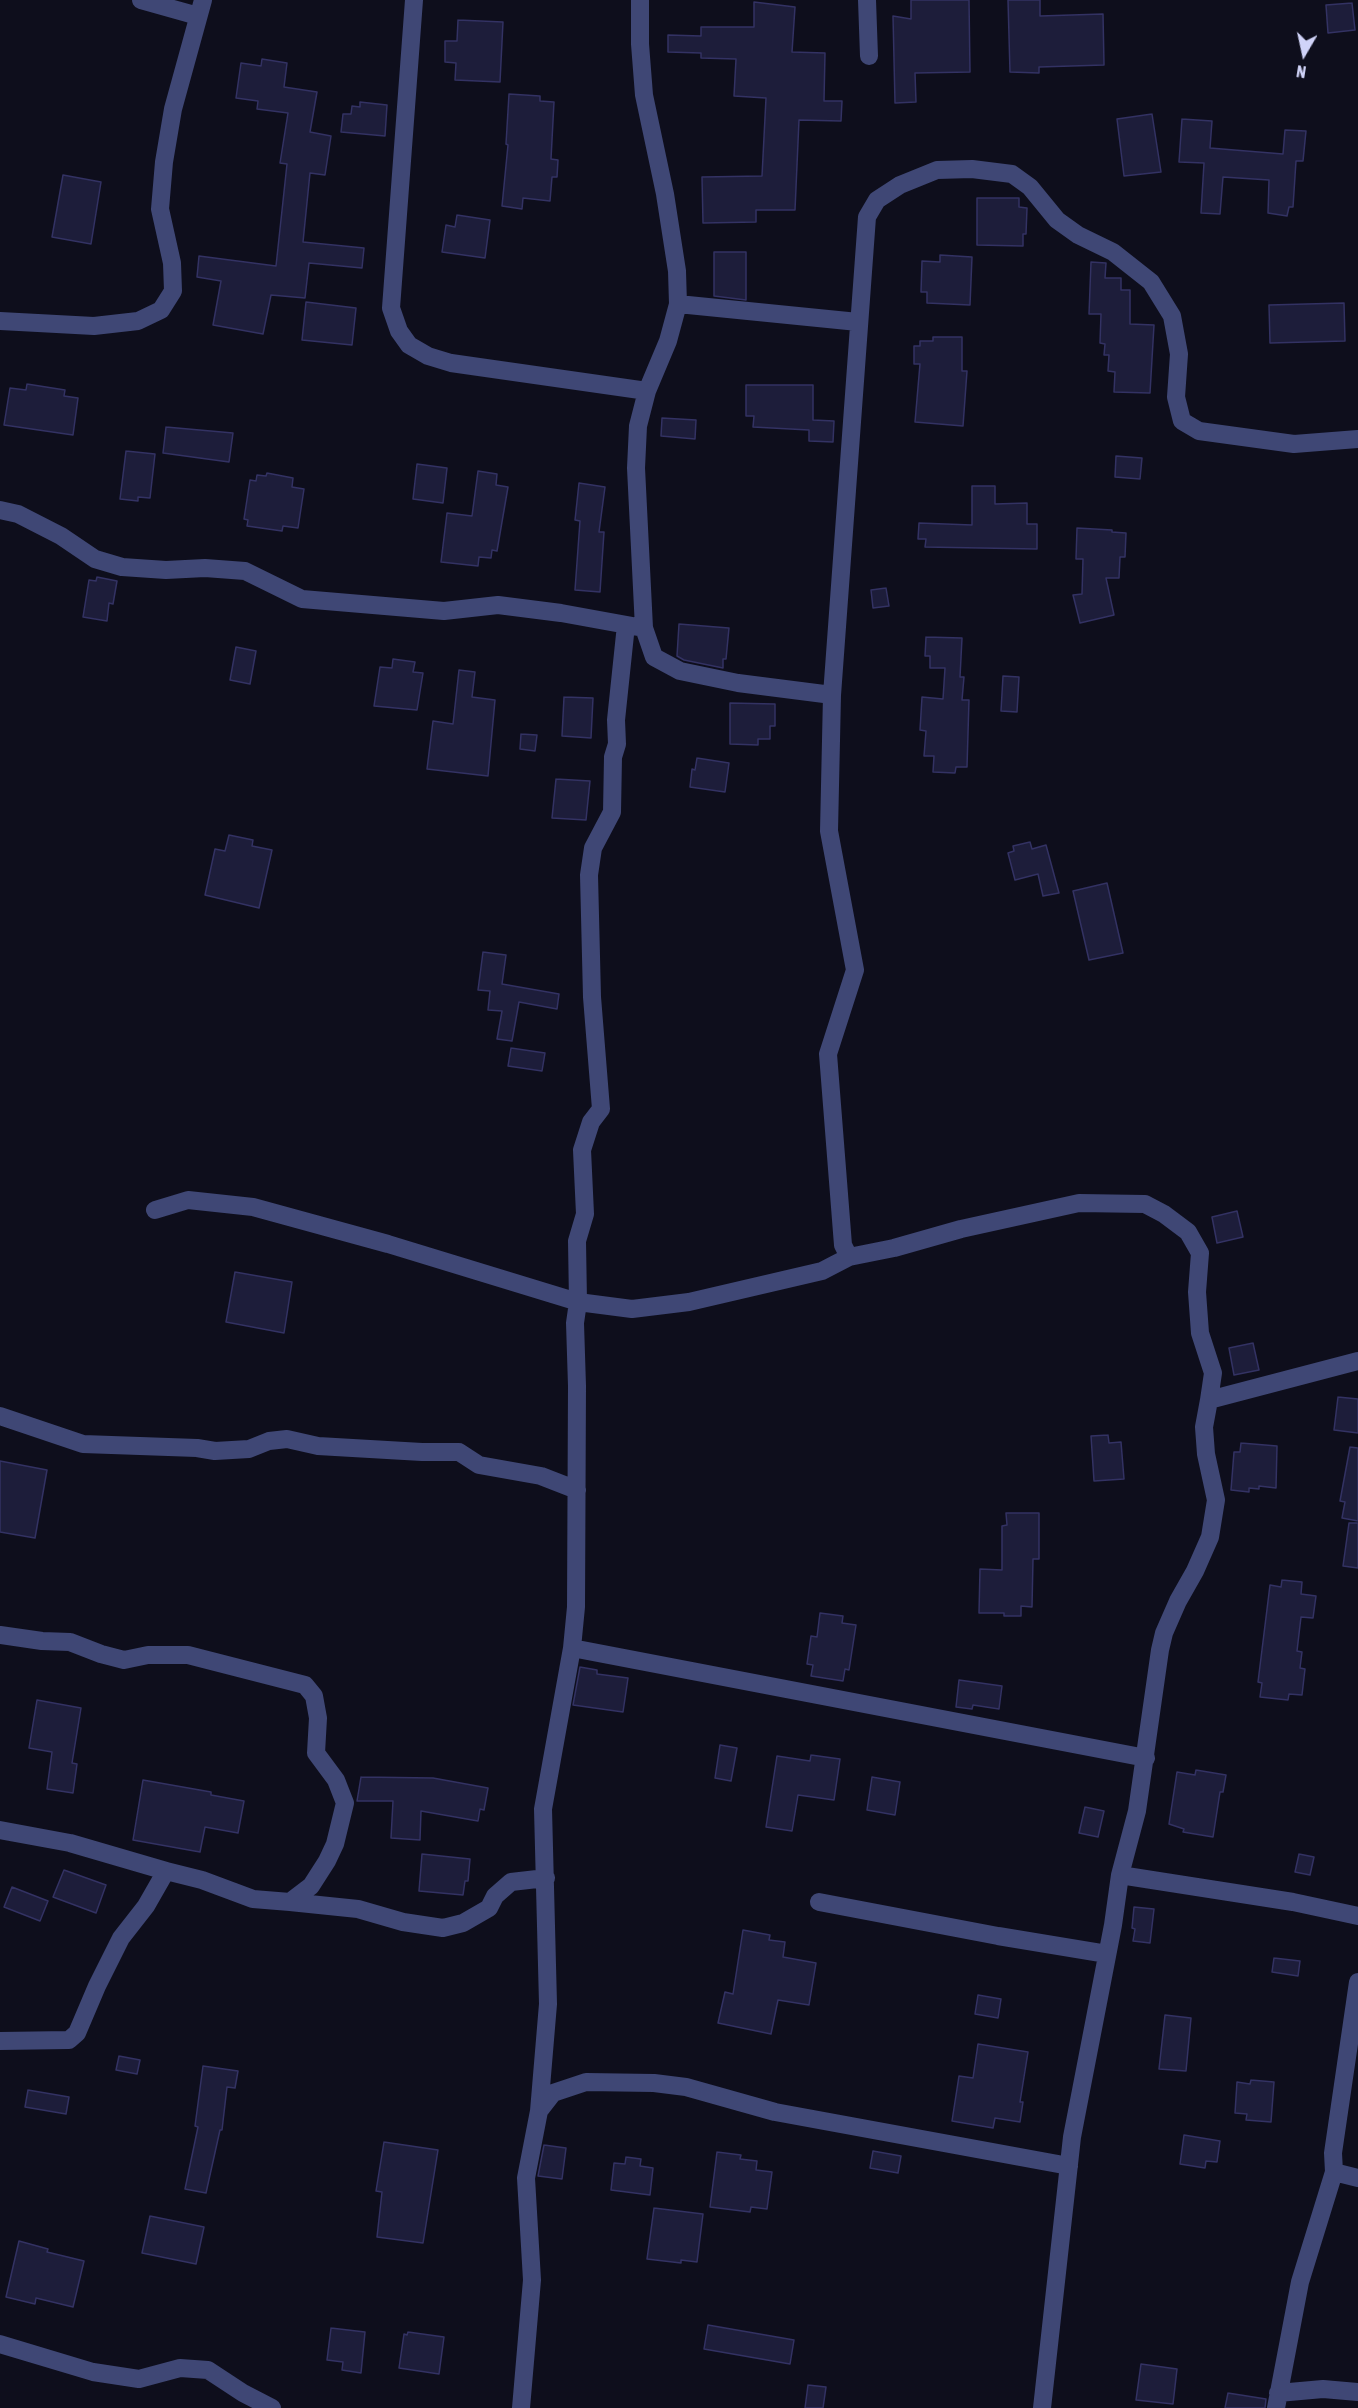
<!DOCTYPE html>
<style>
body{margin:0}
#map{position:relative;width:1358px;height:2408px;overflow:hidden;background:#0e0e1c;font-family:"Asap Condensed",sans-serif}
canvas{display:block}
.north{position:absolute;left:1274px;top:24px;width:60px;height:60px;-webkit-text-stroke:4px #0e0e1c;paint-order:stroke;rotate:189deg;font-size:16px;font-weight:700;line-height:24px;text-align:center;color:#d0d3f8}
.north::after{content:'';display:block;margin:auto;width:21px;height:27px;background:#d0d3f8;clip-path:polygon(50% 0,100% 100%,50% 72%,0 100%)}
</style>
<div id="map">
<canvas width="1358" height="2408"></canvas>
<div class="north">N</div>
</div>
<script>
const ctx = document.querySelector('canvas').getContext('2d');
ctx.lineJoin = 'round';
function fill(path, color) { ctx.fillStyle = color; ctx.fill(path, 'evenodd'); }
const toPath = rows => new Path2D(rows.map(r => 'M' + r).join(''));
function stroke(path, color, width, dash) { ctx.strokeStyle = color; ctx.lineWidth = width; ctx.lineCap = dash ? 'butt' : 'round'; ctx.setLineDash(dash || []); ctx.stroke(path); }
const building = toPath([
 [911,0,969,0,970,72,915,73,916,102,895,103,893,16,911,19,911,0],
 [1008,0,1040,0,1040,16,1103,14,1104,65,1039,67,1039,73,1010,72,1008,0],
 [754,2,795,7,792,52,825,53,824,101,842,101,841,121,799,120,795,210,756,210,756,222,703,223,702,177,762,176,766,98,734,96,736,59,701,58,701,53,668,52,668,35,701,36,701,27,754,27,754,2],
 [1352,3,1355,30,1328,33,1326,5,1352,3],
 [458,20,503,22,500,82,455,80,456,63,445,62,445,41,457,41,458,20],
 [262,59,287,63,284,87,317,92,310,132,331,136,325,175,310,173,303,242,364,248,362,268,309,263,305,298,271,295,263,334,213,325,221,281,197,277,199,256,276,266,287,164,280,163,288,113,257,109,258,101,236,98,241,63,261,66,262,59],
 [509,94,540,96,540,101,554,102,551,159,558,160,557,177,552,177,550,201,523,198,522,209,502,206,508,145,506,144,509,94],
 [360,102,387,105,385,136,341,132,343,114,351,114,352,106,360,107,360,102],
 [1152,114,1161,172,1124,176,1117,119,1152,114],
 [1182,119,1212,121,1210,148,1283,154,1285,130,1306,131,1303,161,1296,161,1293,207,1289,207,1287,216,1268,213,1269,180,1223,177,1220,214,1201,213,1204,163,1179,162,1182,119],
 [63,175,101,182,91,244,52,237,63,175],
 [977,198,1019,198,1019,207,1027,208,1026,234,1023,234,1023,246,977,245,977,198],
 [457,215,490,220,485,258,442,252,446,225,455,227,457,215],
 [714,252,746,252,746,300,714,296,714,252],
 [940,255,972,257,970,305,927,303,927,292,921,292,922,261,940,262,940,255],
 [1091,262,1106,263,1105,278,1121,278,1121,290,1130,290,1130,324,1154,325,1150,393,1114,392,1115,372,1108,371,1109,355,1104,355,1105,344,1100,343,1101,314,1089,314,1091,262],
 [306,302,356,308,352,345,302,340,306,302],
 [1344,303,1345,341,1270,343,1269,305,1344,303],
 [933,337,962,337,962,371,967,371,963,426,915,422,920,364,914,364,914,346,920,346,920,341,933,341,933,337],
 [27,384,65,390,64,396,78,398,73,435,4,425,10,388,26,390,27,384],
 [746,385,813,385,813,420,834,421,833,442,809,441,809,430,753,427,754,416,746,416,746,385],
 [662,418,696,420,695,439,661,436,662,418],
 [166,427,233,433,229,462,163,453,166,427],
 [126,451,155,454,150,498,138,497,138,501,120,499,126,451],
 [1116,456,1142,458,1140,479,1115,477,1116,456],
 [417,464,447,468,443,503,413,499,417,464],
 [478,471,497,474,496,485,508,487,497,551,492,550,491,558,479,557,478,566,441,562,447,513,472,516,478,471],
 [267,473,293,478,292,487,304,489,298,528,283,526,282,531,247,526,248,520,244,519,250,480,256,481,257,475,266,476,267,473],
 [579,483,605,487,599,532,604,532,600,592,575,590,580,521,575,520,579,483],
 [972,486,995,486,995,504,1027,503,1027,524,1037,524,1037,549,925,547,926,539,918,539,919,523,972,525,972,486],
 [1077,528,1112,530,1112,532,1126,533,1125,557,1120,557,1119,578,1106,578,1114,615,1080,623,1073,595,1082,594,1083,559,1076,559,1077,528],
 [97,577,117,581,113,604,109,603,107,621,83,617,89,580,96,581,97,577],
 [886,588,889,606,873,608,871,590,886,588],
 [679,624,729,628,726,659,723,659,723,668,684,660,677,656,679,624],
 [926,637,962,638,960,677,964,677,962,700,969,700,967,767,956,767,955,773,933,772,934,756,924,756,926,731,920,730,922,697,943,699,945,668,930,668,930,656,925,656,926,637],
 [236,647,256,651,250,684,230,680,236,647],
 [393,659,415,662,413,672,423,673,417,710,374,706,380,667,392,668,393,659],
 [459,670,475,672,472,697,495,700,488,776,427,769,433,721,453,724,459,670],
 [1003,676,1019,677,1017,712,1001,711,1003,676],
 [564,697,593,698,591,738,562,736,564,697],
 [730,703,775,704,775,726,770,726,770,739,758,739,758,745,730,744,730,703],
 [521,734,537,735,535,751,520,749,521,734],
 [697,758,729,763,725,792,690,787,692,769,695,770,697,758],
 [556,779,590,781,586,820,552,818,556,779],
 [229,835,253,840,252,846,272,850,259,908,205,895,215,849,225,851,229,835],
 [1030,842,1032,849,1046,845,1059,893,1043,896,1038,874,1015,880,1008,853,1014,851,1013,846,1030,842],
 [1107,883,1123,953,1089,960,1073,891,1107,883],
 [483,952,506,955,502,984,559,994,557,1009,519,1002,512,1041,497,1039,502,1011,488,1010,490,991,478,990,483,952],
 [511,1048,545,1053,542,1071,508,1066,511,1048],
 [1237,1211,1243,1237,1217,1243,1212,1217,1237,1211],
 [235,1272,292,1282,284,1333,226,1322,235,1272],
 [1253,1343,1259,1370,1234,1375,1229,1348,1253,1343],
 [1338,1397,1358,1399,1358,1433,1334,1430,1338,1397],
 [1108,1435,1109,1443,1121,1442,1124,1479,1094,1481,1091,1436,1108,1435],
 [1241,1443,1277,1446,1276,1488,1259,1486,1259,1489,1249,1488,1249,1492,1231,1490,1234,1452,1240,1452,1241,1443],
 [1350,1447,1358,1448,1358,1521,1342,1518,1345,1502,1340,1501,1350,1447],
 [0,1461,47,1470,35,1538,0,1532,0,1461],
 [1006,1513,1039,1513,1039,1559,1033,1559,1032,1607,1021,1606,1021,1616,1004,1616,1004,1613,979,1613,980,1569,1002,1570,1002,1526,1007,1525,1006,1513],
 [1349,1523,1358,1523,1358,1568,1343,1566,1349,1523],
 [1282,1580,1302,1582,1301,1594,1316,1596,1313,1618,1301,1617,1297,1651,1302,1652,1300,1668,1305,1669,1302,1695,1289,1694,1288,1700,1260,1697,1262,1683,1258,1682,1270,1585,1281,1587,1282,1580],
 [820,1613,843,1616,842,1623,856,1625,849,1670,845,1669,843,1681,811,1676,813,1665,807,1664,811,1636,817,1637,820,1613],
 [580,1667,597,1670,597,1674,628,1678,623,1712,573,1705,580,1667],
 [959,1680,1002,1686,999,1709,973,1705,972,1709,956,1707,959,1680],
 [37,1700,81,1708,72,1763,77,1764,73,1793,47,1789,52,1752,29,1748,37,1700],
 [720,1745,737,1748,731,1781,715,1778,720,1745],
 [811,1755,840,1759,834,1800,798,1795,792,1831,766,1827,777,1756,810,1761,811,1755],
 [1196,1770,1226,1775,1223,1792,1220,1792,1213,1837,1183,1832,1184,1829,1169,1824,1177,1772,1195,1775,1196,1770],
 [361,1777,433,1778,488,1788,484,1810,480,1809,478,1821,421,1811,420,1840,391,1838,393,1801,357,1801,361,1777],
 [872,1777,900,1782,895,1815,867,1810,872,1777],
 [143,1780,211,1792,211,1795,244,1801,238,1833,205,1827,200,1852,133,1840,143,1780],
 [1085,1807,1104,1811,1098,1837,1079,1833,1085,1807],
 [422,1854,470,1859,468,1881,465,1881,463,1895,419,1891,422,1854],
 [1299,1854,1314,1857,1310,1875,1295,1872,1299,1854],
 [64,1870,106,1885,96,1913,53,1897,64,1870],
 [12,1887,48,1901,40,1921,4,1907,12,1887],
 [1134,1907,1154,1909,1150,1943,1133,1941,1135,1929,1132,1928,1134,1907],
 [743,1930,770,1935,769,1940,785,1942,783,1957,816,1963,809,2005,778,2000,771,2034,718,2023,725,1992,733,1994,743,1930],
 [1274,1958,1300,1961,1298,1976,1272,1972,1274,1958],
 [978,1995,1001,1999,998,2018,975,2014,978,1995],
 [1165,2015,1191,2018,1186,2071,1159,2069,1165,2015],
 [978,2044,1028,2052,1020,2102,1023,2102,1020,2122,995,2118,993,2128,952,2121,959,2076,973,2078,978,2044],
 [119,2056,140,2060,137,2074,116,2070,119,2056],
 [203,2066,238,2071,235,2088,227,2087,222,2130,220,2130,206,2193,185,2189,198,2127,195,2126,203,2066],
 [1251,2080,1274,2082,1271,2122,1246,2120,1247,2114,1235,2113,1237,2082,1250,2084,1251,2080],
 [28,2090,69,2097,66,2114,25,2107,28,2090],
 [1184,2135,1220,2141,1217,2162,1206,2161,1205,2168,1180,2164,1184,2135],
 [384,2142,438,2150,423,2243,377,2237,382,2192,376,2191,384,2142],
 [544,2145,566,2148,562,2179,538,2176,544,2145],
 [873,2151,901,2156,898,2173,870,2168,873,2151],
 [717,2152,741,2155,740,2159,757,2161,756,2170,772,2172,767,2209,751,2207,750,2212,710,2207,717,2152],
 [626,2157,641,2159,640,2166,653,2168,650,2195,611,2190,614,2163,625,2164,626,2157],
 [654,2208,703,2214,697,2262,681,2260,681,2263,647,2259,654,2208],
 [150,2216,204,2227,196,2264,142,2253,150,2216],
 [19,2241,48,2249,47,2252,84,2261,73,2307,36,2298,35,2304,6,2297,19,2241],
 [708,2325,794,2340,790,2364,704,2349,708,2325],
 [331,2328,365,2332,361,2373,342,2370,343,2362,327,2360,331,2328],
 [408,2332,444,2337,439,2374,399,2368,404,2334,407,2335,408,2332],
 [1141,2364,1177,2369,1173,2404,1136,2400,1141,2364],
 [808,2385,826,2387,823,2408,805,2408,808,2385],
 [1228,2393,1266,2399,1265,2408,1225,2408,1228,2393]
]);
fill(building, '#1d1d3a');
stroke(building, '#333263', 1.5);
stroke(toPath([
 [141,0,198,16],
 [414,0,391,308,399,331,409,345,428,356,451,363,647,391],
 [640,0,640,44,644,95,665,194,677,271,678,304,668,341,647,391,638,426,636,468,644,628,654,657,680,671,738,683,832,695],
 [867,0,869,56],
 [678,304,858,322],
 [0,321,94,326,138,321,161,310,173,291,172,263,160,209,164,162,173,109,203,0],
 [0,510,18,514,61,536,95,559,122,567,166,570,205,568,245,571,302,599,444,611,498,605,561,613,638,627],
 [155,1210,188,1200,253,1207,388,1244,578,1302,632,1309,689,1302,822,1271,849,1257,894,1248,961,1229,1079,1203,1145,1204,1164,1214,1188,1232,1200,1253,1197,1292,1200,1333,1213,1373,1209,1400],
 [849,1257,843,1245,828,1054,855,970,829,831,832,695,867,217,877,200,900,185,937,170,972,169,1012,174,1030,187,1057,220,1078,235,1113,252,1151,282,1172,316,1179,354,1176,397,1182,421,1199,431,1294,444,1358,439],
 [0,1416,83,1444,197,1448,215,1451,249,1449,269,1441,287,1439,318,1446,422,1452,459,1452,479,1465,541,1476,577,1490],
 [0,1635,42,1641,70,1642,101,1654,124,1660,148,1655,188,1655,305,1685,314,1696,318,1718,316,1753,336,1780,345,1803,335,1844,327,1861,311,1886,290,1902,253,1899,202,1880,166,1871,146,1906,121,1938,97,1986,77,2033,69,2040,0,2041],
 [572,1648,1146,1758],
 [0,1830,70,1843,166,1871],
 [1120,1875,1293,1902,1358,1916],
 [290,1902,358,1909,403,1922,443,1928,463,1923,489,1908,495,1896,511,1882,546,1878],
 [819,1902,998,1936,1107,1954],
 [539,2111,548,2004,543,1809,572,1648,576,1607,577,1386,575,1323,578,1302,577,1241,585,1214,582,1150,591,1122,601,1109,592,997,589,875,593,848,612,812,613,757,617,744,616,720,626,625],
 [1334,2172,1358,2178],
 [0,2344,93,2372,139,2379,180,2368,208,2370,243,2393,272,2408],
 [1278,2393,1323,2389,1358,2392],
 [521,2408,532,2280,526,2178,539,2111,553,2093,586,2082,654,2083,686,2087,775,2112,1069,2166],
 [1042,2408,1072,2137,1113,1925,1120,1875,1137,1811,1160,1650,1164,1633,1178,1601,1195,1571,1210,1537,1216,1500,1206,1454,1204,1427,1209,1400,1358,1361],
 [1276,2408,1300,2282,1334,2172,1333,2153,1358,1982]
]), '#3f4775', 18);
</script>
